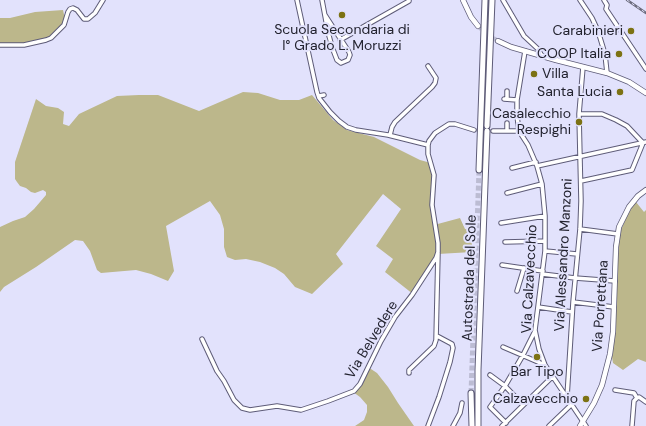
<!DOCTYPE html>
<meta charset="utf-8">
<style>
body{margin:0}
canvas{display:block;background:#e2e2fc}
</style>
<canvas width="646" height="426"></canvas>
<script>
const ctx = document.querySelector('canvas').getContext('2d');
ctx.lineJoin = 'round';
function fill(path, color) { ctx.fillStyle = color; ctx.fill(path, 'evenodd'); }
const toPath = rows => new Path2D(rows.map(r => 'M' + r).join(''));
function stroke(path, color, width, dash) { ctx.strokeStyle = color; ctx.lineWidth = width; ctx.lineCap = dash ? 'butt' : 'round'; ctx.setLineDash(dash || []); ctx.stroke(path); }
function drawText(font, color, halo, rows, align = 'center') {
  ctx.font = font + ' "DM Sans",sans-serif'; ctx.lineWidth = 4; ctx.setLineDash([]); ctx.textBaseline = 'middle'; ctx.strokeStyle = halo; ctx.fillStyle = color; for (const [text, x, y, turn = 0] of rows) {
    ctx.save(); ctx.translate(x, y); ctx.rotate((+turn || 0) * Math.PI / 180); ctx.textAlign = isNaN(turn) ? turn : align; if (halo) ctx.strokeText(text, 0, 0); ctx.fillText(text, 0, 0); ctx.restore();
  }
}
fill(toPath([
 [63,10,65,19,61,29,46,40,27,43,0,45,0,18,10,18,35,12],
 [243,92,258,93,280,100,299,100,312,95,333,120,347,130,374,137,420,160,431,163,434,175,431,205,434,225,460,218,465,229,472,230,472,252,438,254,413,294,385,272,393,259,376,246,401,209,383,194,336,254,343,264,312,294,295,287,284,274,275,268,260,262,246,259,235,260,227,257,224,247,224,229,220,215,210,201,166,226,174,271,168,281,151,274,136,270,101,273,97,270,90,251,83,241,75,240,36,267,4,287,0,292,0,227,13,221,25,217,34,209,46,195,46,192,43,190,35,193,31,192,26,188,20,186,17,182,15,179,15,162,36,99,46,106,58,108,64,112,63,124,69,126,79,114,117,96,139,95,158,95,199,111],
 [636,202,644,212,646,210,646,362,638,359,623,370,613,363,612,357,615,331,618,254,619,237,621,230,629,211],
 [368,367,377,373,388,387,398,403,414,426,355,426,364,420,367,412,367,405,360,397,353,392]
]), '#bcb78b');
stroke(toPath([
 [474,130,493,131]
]), '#bcbcd3', 3.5, [3.5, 2]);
stroke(toPath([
 [478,26,488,35,498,41]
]), '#bcbcd3', 4.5, [4.5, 2]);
stroke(toPath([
 [471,393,479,170]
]), '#bcbcd3', 5, [5, 2.5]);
const minor = toPath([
 [297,0,317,92,319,98,330,112,339,121,347,127,356,130,388,135,428,145],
 [322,0,328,32,332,47,337,60,341,63,348,60,350,55,349,52,325,15],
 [503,0,524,36,538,49,542,56],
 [580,0,592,18,598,31,605,54,607,73],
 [604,0,607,5,606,9,646,69],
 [340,40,409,1,409,0],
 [0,45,24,45,46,40,51,38,64,25,68,12,70,9,73,8,77,10,84,19,88,19,95,13,103,0],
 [525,51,517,100,517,116,519,131,528,145,537,166,542,184,545,216,545,251,535,330,539,349,545,365,586,426],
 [319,96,324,95],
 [504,99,517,100],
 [507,99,507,91],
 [579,114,602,114,616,120,627,126,643,143],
 [507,123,507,131],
 [493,131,519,131],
 [390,135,392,127,395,122,432,87,435,83,436,78,428,66],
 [537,166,646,142],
 [512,168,536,162],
 [581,181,632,170,643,143],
 [507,193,542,184],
 [501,223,545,216],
 [580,229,618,234],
 [505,242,545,241],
 [545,251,577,254],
 [502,265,543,271],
 [542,274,575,278,615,281],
 [517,291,524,268],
 [573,302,614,307],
 [538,307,572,312],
 [202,339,217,371,224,381,234,400,242,408,250,410,277,406,301,410,328,401,354,391,360,384,381,341,395,317,412,295,436,258,438,252,438,243,432,205,434,175,428,154,428,145,429,141,435,133,449,124,455,124,474,130],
 [503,347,545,365],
 [409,373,409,370,434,346,436,340,438,253],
 [490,375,505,386,523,405],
 [615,390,634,393,637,398],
 [567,397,573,302,580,229,581,201,579,114,583,67],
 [637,398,639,397,646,402],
 [506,423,490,407,505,386,523,355,535,331],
 [428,426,439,397,450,362,453,348,452,344,437,336],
 [453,426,460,413,462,403],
 [502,426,552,377],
 [549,426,572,404],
 [632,426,634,401,637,398]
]);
const major = toPath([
 [463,0,471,17,478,26],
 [498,41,511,47,556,60,607,73,629,82,646,93],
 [580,426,594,403,602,385,610,354,613,332,616,247,619,227,629,207,638,196,646,190]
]);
const highway = toPath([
 [487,126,492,0],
 [479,170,485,0],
 [471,393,472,426],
 [478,426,478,370,487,131]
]);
stroke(minor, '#5e5c78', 5.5);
stroke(major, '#5e5c78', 6);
stroke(highway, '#5e5c78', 7);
stroke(minor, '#fff', 3.5);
stroke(major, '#fff', 4.5);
stroke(highway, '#fff', 5);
const rail = toPath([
 [627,0,646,13]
]);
stroke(rail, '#6a6a7b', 2.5);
stroke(rail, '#e2e2fc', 1, [3]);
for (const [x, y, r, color] of [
 [342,15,4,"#7c7213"],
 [631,31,4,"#7c7213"],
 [619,54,4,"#7c7213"],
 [534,74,4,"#7c7213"],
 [620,92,4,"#7c7213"],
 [579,122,4,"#7c7213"],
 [537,357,4,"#7c7213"],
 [586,399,4,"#7c7213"]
]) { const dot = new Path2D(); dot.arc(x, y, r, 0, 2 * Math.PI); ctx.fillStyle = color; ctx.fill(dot); stroke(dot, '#e2e2fc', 1.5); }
drawText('14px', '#23232f', '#e2e2fc', [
 ["Scuola Secondaria di",342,30,"center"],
 ["I° Grado L. Moruzzi",342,46,"center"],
 ["Carabinieri",623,31],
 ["COOP Italia",611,54],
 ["Villa",542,74,"left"],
 ["Santa Lucia",612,92],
 ["Casalecchio",571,114],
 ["Respighi",571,130],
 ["Bar Tipo",537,372,"center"],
 ["Calzavecchio",578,399]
], 'right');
drawText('14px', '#23232f', '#e2e2fc', [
 ["Via Alessandro Manzoni",564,255,-87],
 ["Autostrada del Sole",470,278,-88],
 ["Via Calzavecchio",530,279,-87],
 ["Via Porrettana",601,306,-86],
 ["Via Belvedere",372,340,-59]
]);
</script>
